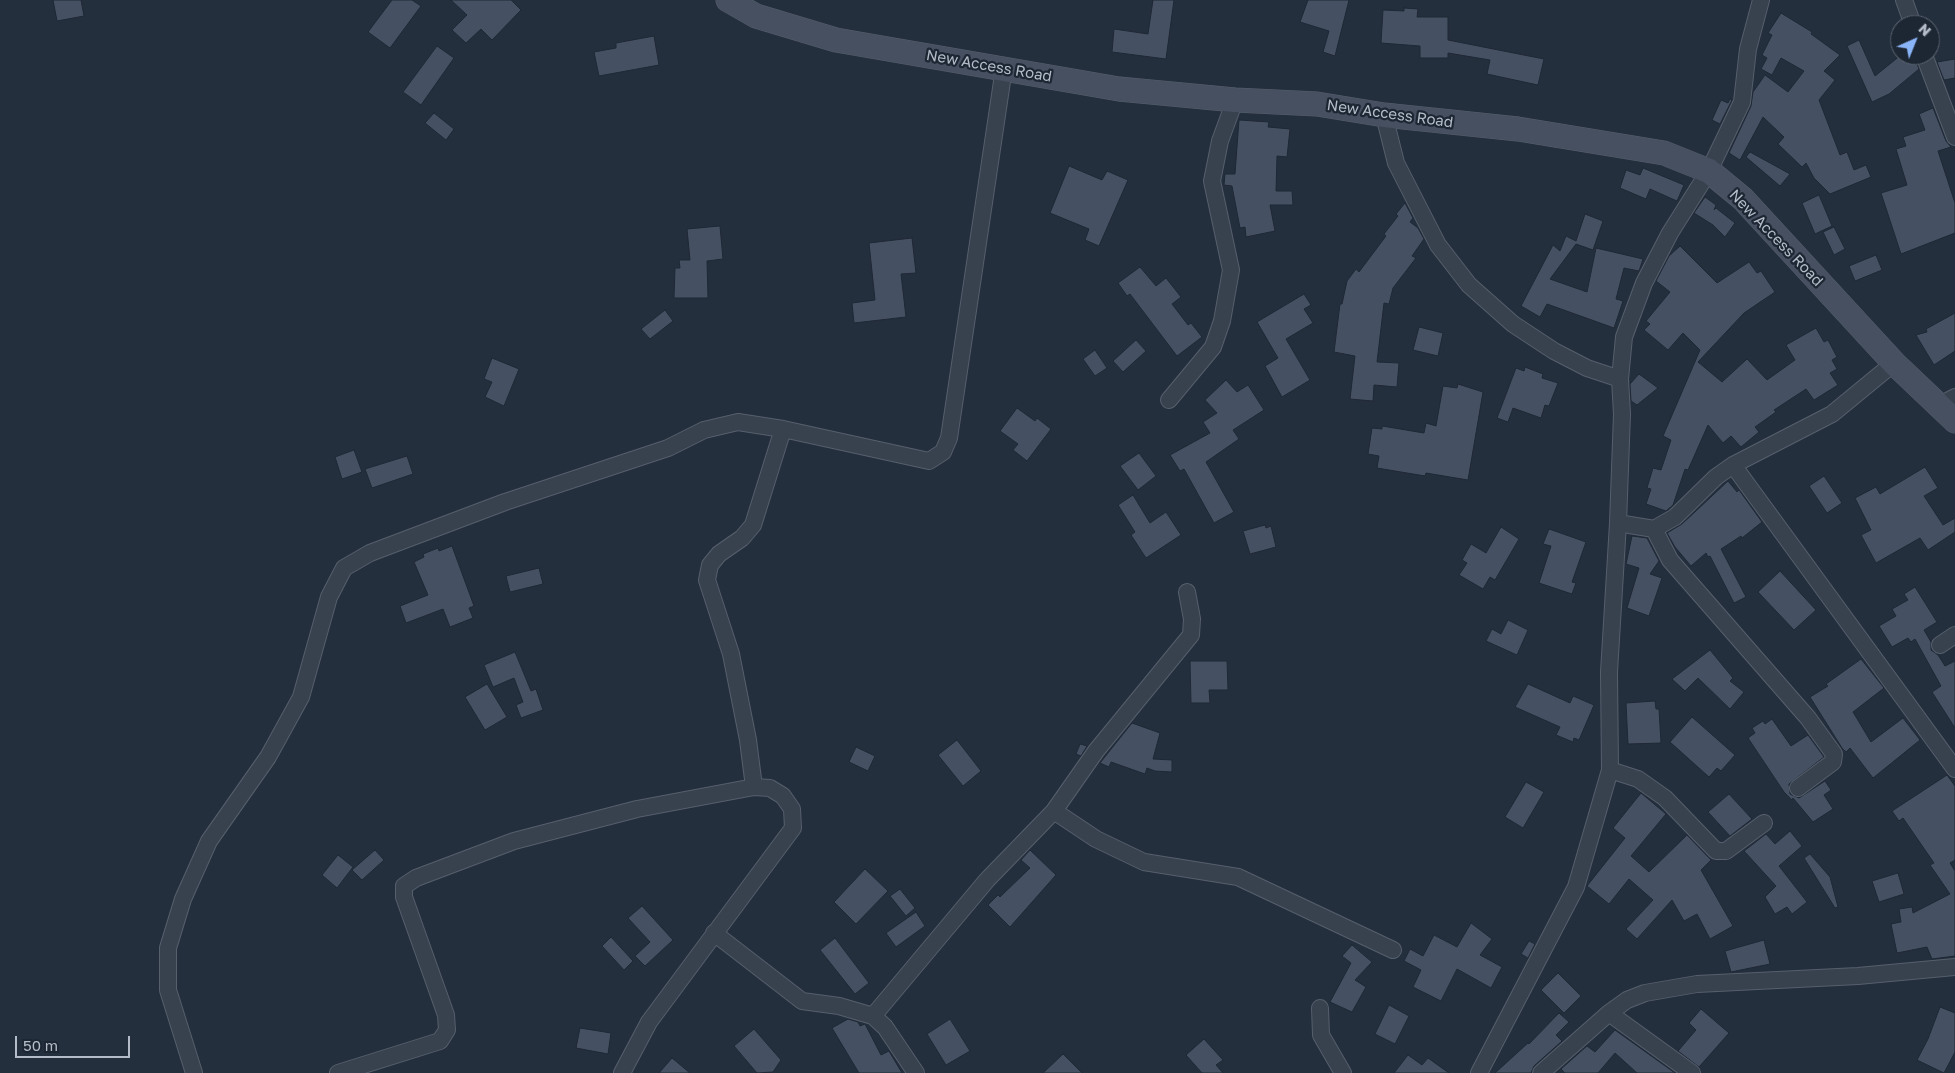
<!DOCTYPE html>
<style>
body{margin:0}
#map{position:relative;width:1955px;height:1073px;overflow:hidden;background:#242f3e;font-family:"Golos Text",sans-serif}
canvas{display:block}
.north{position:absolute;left:1890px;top:15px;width:50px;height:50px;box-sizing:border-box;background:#1d2633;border:1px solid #59626f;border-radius:50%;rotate:44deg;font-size:14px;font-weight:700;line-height:20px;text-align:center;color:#b4bcc9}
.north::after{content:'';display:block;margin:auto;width:18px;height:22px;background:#8ab4f8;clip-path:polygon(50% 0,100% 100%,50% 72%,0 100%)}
.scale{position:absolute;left:15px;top:1036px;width:115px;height:22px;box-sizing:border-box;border:2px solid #b4bcc9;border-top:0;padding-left:6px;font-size:15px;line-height:18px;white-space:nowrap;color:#b4bcc9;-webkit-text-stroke:4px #1d2633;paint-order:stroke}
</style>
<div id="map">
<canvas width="1955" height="1073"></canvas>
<div class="north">N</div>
<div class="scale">50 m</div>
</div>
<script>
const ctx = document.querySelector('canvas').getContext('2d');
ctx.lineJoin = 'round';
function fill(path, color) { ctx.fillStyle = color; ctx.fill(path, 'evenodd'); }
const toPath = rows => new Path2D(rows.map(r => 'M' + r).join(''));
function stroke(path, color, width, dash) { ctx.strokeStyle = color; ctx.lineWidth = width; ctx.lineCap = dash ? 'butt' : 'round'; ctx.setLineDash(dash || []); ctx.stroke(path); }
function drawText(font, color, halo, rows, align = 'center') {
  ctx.font = font + ' "Golos Text",sans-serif'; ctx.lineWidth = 4.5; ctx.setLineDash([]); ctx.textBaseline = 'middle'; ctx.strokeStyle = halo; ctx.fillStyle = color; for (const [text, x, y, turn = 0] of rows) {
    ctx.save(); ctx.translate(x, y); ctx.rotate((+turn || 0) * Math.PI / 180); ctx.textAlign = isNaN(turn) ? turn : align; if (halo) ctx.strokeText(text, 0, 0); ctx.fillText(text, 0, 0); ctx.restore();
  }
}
const building = toPath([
 [53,0,81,0,84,16,57,21,53,0],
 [392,0,412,0,421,6,390,48,368,32,392,0],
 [451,0,511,0,521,10,492,40,481,29,466,43,452,30,467,15,451,0],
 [1153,0,1174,0,1166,59,1112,52,1114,29,1148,34,1153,0],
 [1308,0,1349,0,1335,56,1323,52,1329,31,1300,22,1308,0],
 [1404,8,1418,9,1417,17,1448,17,1448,40,1544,59,1538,85,1487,74,1490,60,1448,53,1448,58,1420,58,1420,46,1381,43,1383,10,1404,11,1404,8],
 [1781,13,1812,32,1811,34,1840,55,1824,71,1835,80,1819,100,1840,155,1847,152,1854,170,1866,165,1871,177,1830,194,1814,178,1806,163,1802,167,1778,144,1784,137,1763,117,1740,160,1729,153,1751,106,1753,92,1765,75,1788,92,1804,71,1781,58,1772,75,1761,69,1767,58,1762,55,1772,35,1768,33,1781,13],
 [654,36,659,65,599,76,594,52,616,48,616,43,654,36],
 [1859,40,1875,76,1901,55,1914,55,1919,69,1889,94,1872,102,1847,46,1859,40],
 [437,46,454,58,421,105,403,92,437,46],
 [1955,59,1955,78,1944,80,1937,62,1955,59],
 [1730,99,1732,100,1720,124,1712,120,1721,100,1728,103,1730,99],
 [1933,108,1946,141,1951,147,1938,151,1955,203,1955,233,1901,254,1881,193,1907,185,1896,149,1906,146,1903,137,1925,130,1919,114,1933,108],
 [434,113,454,129,446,140,425,123,434,113],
 [1239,120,1269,122,1268,127,1290,129,1287,157,1277,156,1276,191,1292,191,1293,205,1270,205,1275,231,1246,237,1245,227,1240,228,1232,186,1224,185,1225,174,1235,174,1239,120],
 [1750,152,1790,174,1780,186,1746,157,1750,152],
 [1069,166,1102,180,1107,171,1128,180,1099,246,1085,240,1089,229,1050,213,1069,166],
 [1643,168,1684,185,1677,201,1650,189,1646,199,1620,188,1626,170,1640,175,1643,168],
 [1819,195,1832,226,1815,234,1802,203,1819,195],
 [1705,197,1716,205,1714,210,1716,208,1735,223,1725,237,1713,225,1694,213,1705,197],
 [1405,203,1413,218,1410,222,1418,228,1424,239,1412,256,1416,258,1393,288,1389,304,1384,303,1377,362,1399,363,1397,387,1374,385,1373,401,1350,399,1355,356,1334,352,1340,304,1342,304,1347,281,1356,269,1359,272,1386,236,1384,234,1398,216,1396,214,1405,203],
 [1585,214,1603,221,1593,250,1576,244,1550,279,1587,292,1596,248,1643,259,1639,271,1624,268,1616,299,1623,301,1614,328,1547,304,1540,317,1521,306,1553,245,1560,251,1566,236,1576,241,1585,214],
 [720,226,723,259,707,261,708,298,674,298,675,268,680,268,679,260,690,260,687,229,720,226],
 [1834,227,1845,249,1834,255,1823,232,1834,227],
 [912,238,916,273,901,274,906,317,854,323,852,303,875,300,869,243,912,238],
 [1680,246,1717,283,1749,262,1757,273,1761,271,1775,292,1744,313,1698,362,1722,382,1747,359,1767,380,1795,360,1786,345,1816,328,1824,342,1828,340,1837,357,1832,360,1837,369,1830,373,1838,385,1814,400,1806,389,1774,410,1776,412,1755,427,1759,432,1741,447,1731,436,1723,443,1708,425,1688,470,1685,469,1673,505,1666,511,1646,504,1651,489,1647,488,1653,468,1661,470,1671,440,1663,436,1700,350,1683,333,1668,350,1644,330,1650,324,1646,321,1670,292,1656,281,1669,256,1680,246],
 [1876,255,1882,270,1855,281,1849,266,1876,255],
 [1140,267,1156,286,1166,278,1181,297,1172,304,1188,325,1191,323,1202,337,1177,356,1130,294,1127,296,1118,283,1140,267],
 [1304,294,1311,305,1304,309,1313,323,1286,339,1310,380,1282,397,1265,366,1278,358,1257,322,1304,294],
 [665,310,673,321,650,339,641,329,665,310],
 [1955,313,1955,351,1934,365,1916,335,1927,332,1926,329,1955,313],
 [1419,327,1443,333,1438,356,1413,350,1419,327],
 [1136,340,1146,351,1123,372,1113,361,1136,340],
 [1095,350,1107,368,1095,376,1083,359,1095,350],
 [492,358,519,369,504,406,485,397,492,382,484,379,492,358],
 [1525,367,1543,374,1542,378,1558,383,1549,406,1545,405,1541,418,1513,408,1508,422,1497,418,1516,368,1524,371,1525,367],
 [1639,374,1658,388,1637,405,1631,401,1630,384,1639,374],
 [1226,380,1237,392,1248,385,1264,410,1233,430,1239,439,1206,462,1234,512,1214,523,1184,469,1180,471,1170,455,1210,433,1203,422,1217,413,1205,400,1226,380],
 [1458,384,1483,392,1468,480,1426,473,1425,476,1377,468,1379,456,1368,454,1372,428,1382,429,1382,426,1424,433,1426,423,1436,426,1443,386,1457,388,1458,384],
 [1017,408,1035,421,1037,418,1051,429,1027,461,1013,450,1018,444,1000,431,1017,408],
 [354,450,362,472,342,479,335,457,354,450],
 [1139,453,1156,476,1138,490,1120,466,1139,453],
 [407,456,413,474,372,488,365,469,407,456],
 [1925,467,1938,488,1924,496,1943,525,1955,518,1955,532,1928,550,1920,538,1876,563,1861,535,1871,530,1855,498,1876,487,1880,494,1925,467],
 [1824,476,1842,503,1827,513,1809,486,1824,476],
 [1728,481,1737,492,1739,490,1762,522,1742,538,1741,536,1721,549,1746,597,1734,603,1710,556,1708,557,1706,553,1691,566,1675,547,1667,533,1682,524,1728,481],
 [1133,495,1150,523,1166,512,1181,535,1146,558,1131,535,1135,532,1118,505,1133,495],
 [1265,525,1266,528,1271,526,1276,547,1250,554,1243,531,1265,525],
 [1501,527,1519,539,1495,580,1490,577,1483,589,1459,575,1467,563,1462,560,1471,544,1486,553,1501,527],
 [1549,529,1586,542,1572,582,1576,583,1572,594,1539,583,1551,546,1543,544,1549,529],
 [1632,536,1647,538,1659,561,1650,574,1662,578,1649,616,1627,608,1639,568,1626,564,1632,536],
 [452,546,474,606,469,608,473,618,450,627,443,609,406,623,400,606,428,595,414,562,424,557,423,554,438,548,439,551,452,546],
 [539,568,543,584,510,592,506,576,539,568],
 [1780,571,1816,610,1794,630,1758,592,1780,571],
 [1915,587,1937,622,1924,630,1931,642,1931,650,1938,655,1945,666,1955,661,1955,728,1932,692,1941,686,1915,639,1911,642,1908,638,1892,647,1879,626,1896,616,1892,609,1908,600,1904,594,1915,587],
 [1508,620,1528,630,1517,655,1486,641,1492,629,1501,634,1508,620],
 [1710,650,1733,678,1730,681,1744,692,1730,709,1698,678,1685,691,1672,679,1710,650],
 [515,652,531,691,536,689,543,710,521,718,516,705,523,702,514,678,493,687,484,665,515,652],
 [1861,659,1884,688,1853,712,1871,742,1903,718,1920,740,1873,778,1850,748,1846,752,1842,748,1810,697,1828,686,1826,684,1861,659],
 [1190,661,1227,661,1228,690,1209,690,1210,703,1191,703,1190,661],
 [487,684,507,717,485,730,465,697,487,684],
 [1528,684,1570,703,1573,696,1594,705,1579,740,1574,738,1573,742,1556,735,1560,727,1515,707,1528,684],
 [1655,701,1656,709,1659,709,1661,743,1628,744,1626,703,1655,701],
 [1692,717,1735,755,1721,771,1717,768,1709,777,1670,742,1692,717],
 [1772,719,1791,746,1808,735,1824,757,1789,784,1790,794,1799,798,1825,781,1831,790,1824,795,1833,809,1813,822,1793,798,1792,800,1784,792,1748,738,1755,733,1752,728,1763,721,1765,724,1772,719],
 [1132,723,1160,733,1153,759,1172,760,1172,772,1155,771,1147,768,1145,774,1111,762,1109,767,1100,763,1132,723],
 [957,740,981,771,963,786,938,755,957,740],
 [1080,744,1087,746,1081,756,1076,754,1080,744],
 [856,747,875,756,868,771,849,762,856,747],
 [1947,775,1955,786,1955,860,1950,863,1955,871,1955,956,1932,959,1927,947,1897,953,1891,924,1901,922,1899,909,1912,907,1913,913,1950,894,1930,865,1934,863,1903,818,1899,821,1892,811,1947,775],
 [1526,782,1544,792,1523,828,1505,817,1526,782],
 [1641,793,1666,814,1631,856,1649,872,1687,835,1711,860,1701,870,1733,926,1710,939,1697,914,1684,921,1672,900,1637,939,1626,929,1653,900,1629,879,1609,904,1587,886,1625,838,1613,828,1641,793],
 [1729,794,1752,819,1730,836,1708,812,1729,794],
 [1790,831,1802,846,1779,866,1807,902,1792,914,1787,907,1775,914,1765,897,1776,886,1744,851,1766,834,1775,844,1790,831],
 [375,850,384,860,362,880,352,870,375,850],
 [1030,850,1056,875,1010,927,988,905,998,895,1000,897,1030,868,1021,860,1030,850],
 [1810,854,1830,877,1838,907,1835,908,1804,858,1810,854],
 [338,855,353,867,337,888,322,875,338,855],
 [865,869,888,891,856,924,834,902,865,869],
 [1898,873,1904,894,1879,902,1872,881,1898,873],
 [900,889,915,908,906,916,890,896,900,889],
 [642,906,673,940,645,966,635,956,650,942,628,918,642,906],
 [916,912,925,926,896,947,886,933,916,912],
 [1471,923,1492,939,1480,955,1502,967,1491,988,1457,969,1441,1001,1413,987,1421,970,1404,961,1410,949,1423,956,1434,935,1457,947,1471,923],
 [611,937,633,961,624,970,602,946,611,937],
 [835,938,869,983,855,994,820,950,835,938],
 [1764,940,1770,964,1731,972,1725,951,1764,940],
 [1529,941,1535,944,1528,958,1521,954,1529,941],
 [1352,945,1372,962,1355,980,1366,987,1352,1012,1330,1002,1351,963,1342,956,1352,945],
 [1558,973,1581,996,1564,1013,1541,990,1558,973],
 [1389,1005,1409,1016,1395,1044,1375,1034,1389,1005],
 [1940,1007,1955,1013,1955,1052,1944,1073,1917,1060,1928,1039,1940,1007],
 [1701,1009,1729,1033,1699,1067,1678,1051,1696,1030,1689,1023,1701,1009],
 [1559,1013,1569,1022,1556,1035,1562,1041,1534,1066,1531,1073,1495,1073,1528,1043,1529,1044,1559,1013],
 [848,1019,858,1022,860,1026,865,1024,881,1055,889,1051,902,1073,859,1073,832,1028,848,1019],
 [950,1019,970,1051,946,1065,927,1034,950,1019],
 [580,1028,611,1033,608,1054,576,1048,580,1028],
 [754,1029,781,1060,773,1072,757,1073,734,1046,754,1029],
 [1615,1030,1675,1073,1637,1073,1615,1053,1598,1073,1565,1073,1561,1069,1587,1046,1595,1052,1615,1030],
 [1204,1039,1223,1060,1216,1065,1223,1073,1202,1073,1186,1055,1204,1039],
 [1063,1054,1082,1073,1043,1073,1063,1054],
 [1408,1055,1422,1065,1428,1058,1449,1073,1394,1073,1408,1055],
 [672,1058,690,1073,659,1073,672,1058]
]);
fill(building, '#455162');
stroke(building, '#1f2835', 1);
const street = toPath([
 [1904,0,1913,25],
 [1924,55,1955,137],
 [1384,115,1396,163,1438,245,1469,285,1513,324,1554,351,1587,368,1620,379],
 [1894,363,1832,414,1733,465,1955,769],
 [1169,400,1213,347,1222,321,1231,270,1212,181,1220,141,1235,100],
 [1940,405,1955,397],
 [1618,523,1654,529,1675,517,1716,477,1733,465],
 [1654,529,1670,560,1808,718,1834,754,1833,762,1798,788],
 [1940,645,1955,635],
 [1610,770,1638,779,1665,798,1716,851,1726,851,1764,823],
 [754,787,748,740,731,654,707,580,710,565,719,554,742,538,753,525,783,429],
 [1054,811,1096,839,1144,862,1238,877,1393,950],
 [714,933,802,1001,839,1006,873,1016,885,1027,916,1073],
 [1320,1008,1321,1035,1343,1073],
 [1609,1013,1692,1073],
 [873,1016,987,880,1054,811,1096,751,1191,635,1192,619,1187,592],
 [194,1073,168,990,168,948,183,899,209,841,268,757,301,697,329,597,344,568,370,553,505,502,668,448,704,430,738,422,783,429,929,461,943,452,949,438,1004,68],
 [338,1073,440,1041,447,1030,446,1015,404,897,404,886,416,878,514,841,637,809,754,787,770,788,783,796,792,809,793,828,649,1022,622,1073],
 [1479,1073,1576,887,1610,770,1609,672,1618,523,1622,414,1620,379,1624,337,1644,283,1670,233,1709,171,1742,102,1748,49,1761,0],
 [1541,1073,1609,1013,1627,1000,1645,993,1697,984,1858,976,1955,967]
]);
const secondary = toPath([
 [728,0,756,16,836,40,1119,89,1235,100,1317,104,1384,115,1518,129,1664,153,1709,171,1743,199,1894,363,1955,421]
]);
stroke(street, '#565f6c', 18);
stroke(secondary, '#565f6c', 25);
stroke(street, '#38414e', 16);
stroke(secondary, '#465061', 24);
drawText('15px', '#b4bcc9', '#1d2633', [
 ["New Access Road",989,66,10],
 ["New Access Road",1390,114,8],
 ["New Access Road",1776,238,46]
]);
</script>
